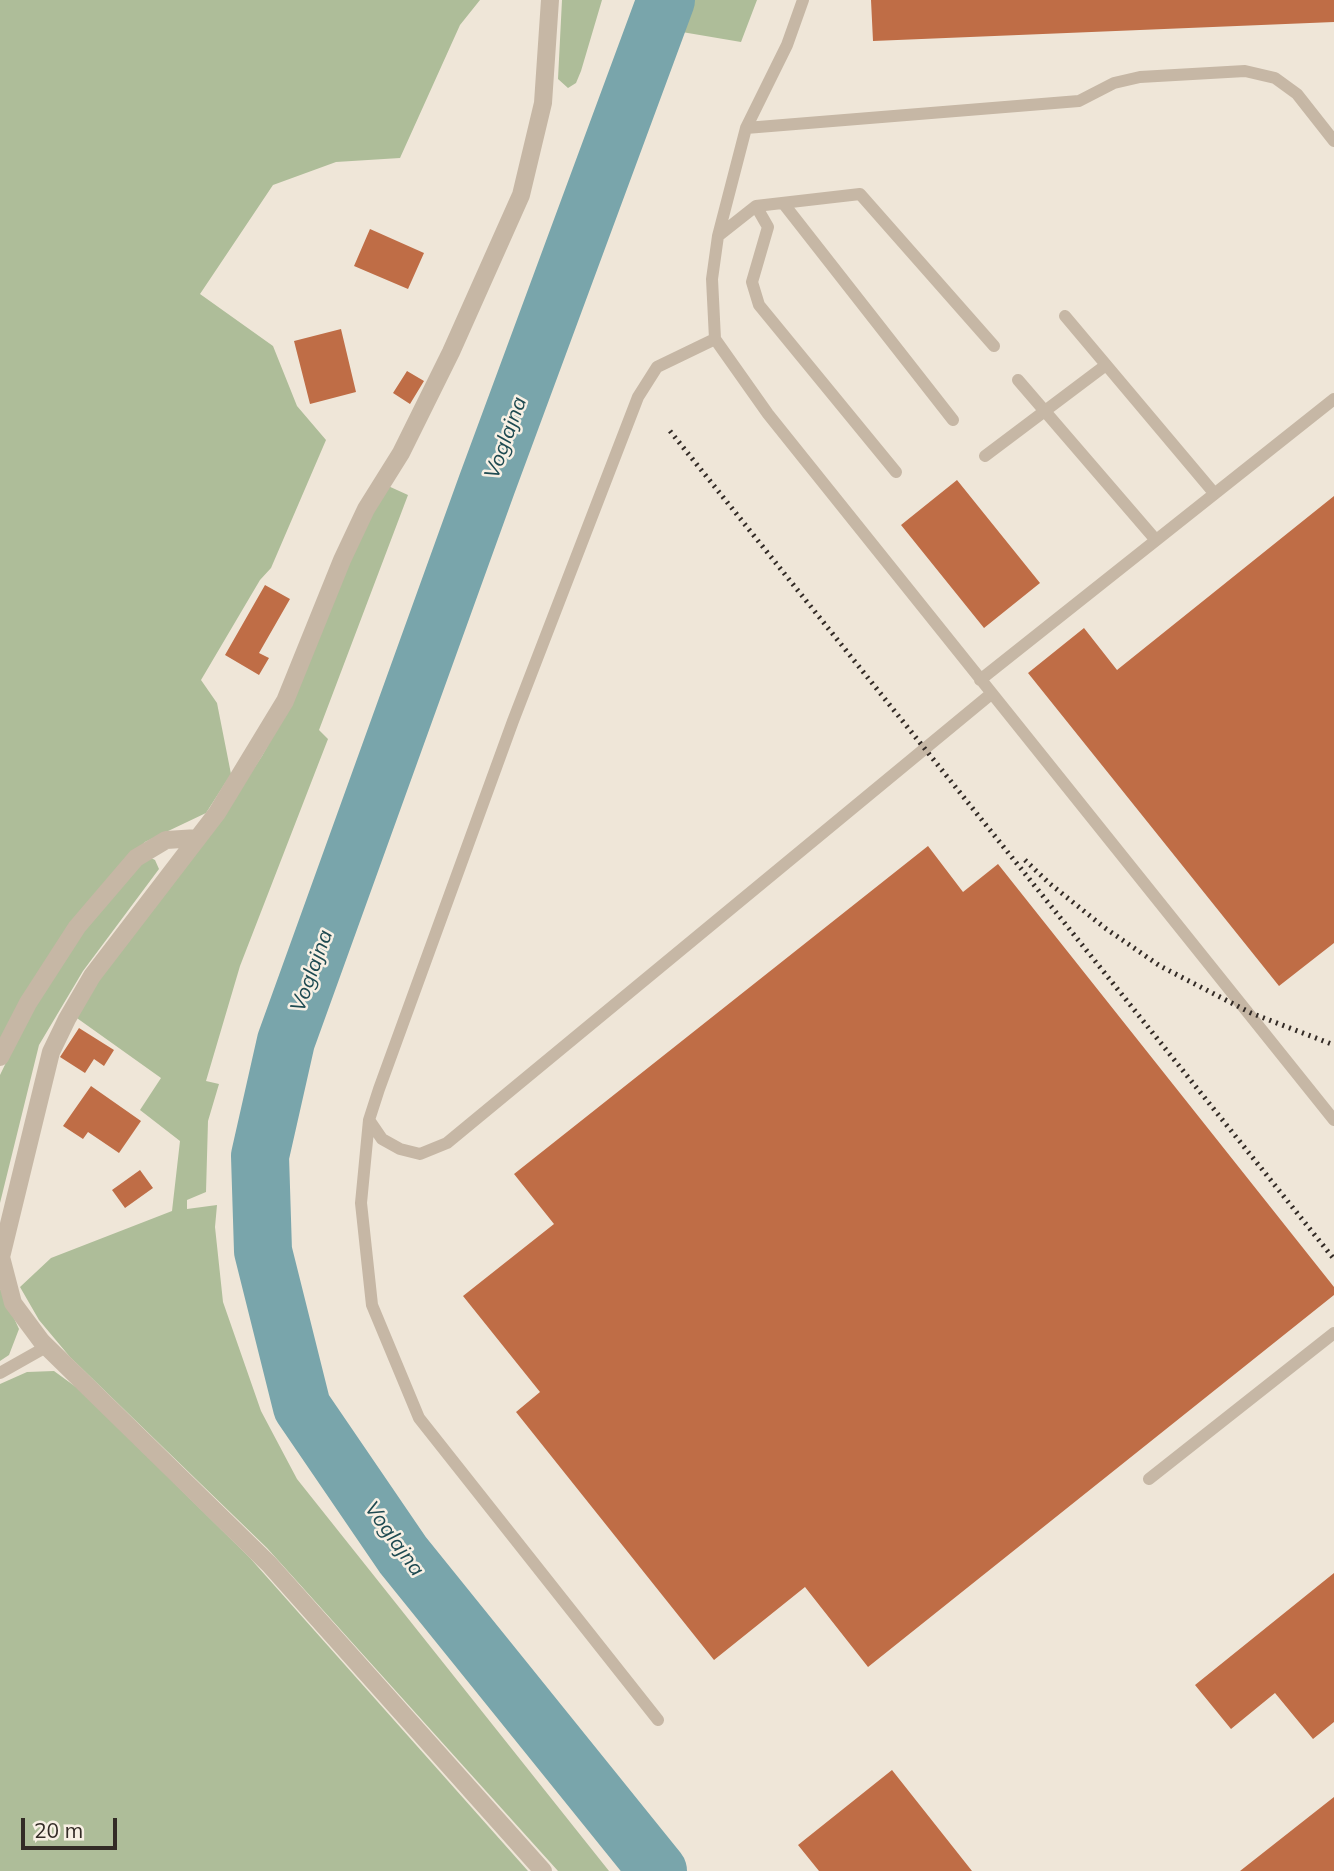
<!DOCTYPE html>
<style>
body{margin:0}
#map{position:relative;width:1334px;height:1871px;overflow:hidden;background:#efe6d8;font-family:Mulish,sans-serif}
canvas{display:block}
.scale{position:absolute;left:21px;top:1818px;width:96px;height:32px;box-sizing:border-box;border:4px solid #332b26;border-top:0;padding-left:9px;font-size:21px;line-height:24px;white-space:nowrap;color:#332b26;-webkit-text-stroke:5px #f8f0e4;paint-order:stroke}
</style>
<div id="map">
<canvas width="1334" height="1871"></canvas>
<div class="scale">20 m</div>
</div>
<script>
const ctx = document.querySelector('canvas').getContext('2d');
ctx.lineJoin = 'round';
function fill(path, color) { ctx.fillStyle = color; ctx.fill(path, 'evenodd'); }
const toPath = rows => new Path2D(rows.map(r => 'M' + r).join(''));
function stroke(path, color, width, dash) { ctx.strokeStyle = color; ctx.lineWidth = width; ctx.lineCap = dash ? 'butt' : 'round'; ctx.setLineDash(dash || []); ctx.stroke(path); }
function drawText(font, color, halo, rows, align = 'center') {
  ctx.font = font + ' Mulish,sans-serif'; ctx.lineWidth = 5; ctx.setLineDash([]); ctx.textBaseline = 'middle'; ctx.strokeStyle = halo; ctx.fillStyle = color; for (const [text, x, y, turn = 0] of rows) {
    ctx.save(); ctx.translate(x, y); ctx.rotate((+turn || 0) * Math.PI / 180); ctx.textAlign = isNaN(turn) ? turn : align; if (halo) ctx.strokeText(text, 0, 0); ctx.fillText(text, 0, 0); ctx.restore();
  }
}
fill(toPath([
 [0,0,480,0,460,25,400,158,336,162,273,185,200,294,273,346,297,406,326,440,271,568,260,580,201,680,217,703,231,774,206,813,145,842,72,924,0,1042],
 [562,0,602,0,581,71,576,83,568,88,558,79],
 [694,0,757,0,741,42,682,32],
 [386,485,408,495,319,730,328,739,240,966,206,1081,219,1084,208,1121,206,1192,187,1200,187,1209,217,1205,215,1227,223,1302,261,1411,297,1479,609,1871,558,1871,267,1548,70,1357,39,1320,20,1287,51,1258,172,1211,180,1141,140,1110,161,1078,74,1016,97,979,223,815,262,756,290,705,346,563],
 [149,857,155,860,159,869,83,971,39,1045,0,1203,0,1075,34,1005,81,931,140,860],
 [0,1288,19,1329,9,1355,0,1361],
 [54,1371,80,1390,250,1558,528,1871,0,1871,0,1384,27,1372]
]), '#aebd99');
stroke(toPath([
 [658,1871,403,1555,302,1407,263,1251,260,1156,286,1041,487,484,666,0]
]), '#79a5ab', 58);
fill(toPath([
 [871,0,1334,0,1334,22,873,41],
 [370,229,424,253,408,289,354,266],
 [341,329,356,392,310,404,294,341],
 [407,371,424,381,410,404,393,393],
 [957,480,1040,583,984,628,901,525],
 [1334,496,1334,943,1279,986,1028,673,1084,628,1117,670],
 [265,585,290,599,259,653,269,658,259,675,225,655],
 [928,846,963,892,998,864,1334,1287,1334,1295,868,1667,805,1587,714,1660,516,1412,540,1392,463,1296,554,1224,514,1174],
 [79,1028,114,1050,104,1066,94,1059,85,1073,60,1057],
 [91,1086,141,1121,119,1153,88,1132,83,1139,63,1126],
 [140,1170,153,1188,125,1208,112,1190],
 [1334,1573,1334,1722,1313,1739,1275,1693,1231,1729,1195,1685],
 [892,1770,972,1871,819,1871,798,1845],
 [1334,1797,1334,1871,1240,1871]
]), '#bf6d46');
stroke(toPath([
 [803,0,787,45,746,128,718,236,712,279,715,339,768,414,1334,1120],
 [746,128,1079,101,1114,83,1140,77,1245,71,1275,78,1297,94,1334,141],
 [783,203,953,420],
 [756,206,768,227,752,282,759,305,896,472],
 [718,236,756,206,860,194,994,346],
 [1065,316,1214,493],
 [1018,380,1155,539],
 [985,456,1106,365],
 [980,680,1334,399],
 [369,1120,382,1139,400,1149,420,1154,447,1143,991,694],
 [0,1373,46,1347],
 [1149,1479,1334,1333],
 [658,1720,419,1418,372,1305,361,1203,369,1120,379,1089,513,721,638,397,657,367,715,339]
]), '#c6b7a5', 12);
stroke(toPath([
 [0,1057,28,1003,77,927,136,858,166,840,198,838],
 [543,1871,269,1564,42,1342,13,1303,1,1257,51,1052,67,1019,92,976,217,813,285,701,342,560,366,509,401,453,451,352,521,195,543,103,550,0]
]), '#c6b7a5', 18);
stroke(toPath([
 [670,431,1334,1259],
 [1025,860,1049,883,1105,928,1160,966,1251,1013,1334,1045]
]), '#332b26', 5, [2, 5]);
drawText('italic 21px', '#1e4a51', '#f8f0e4', [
 ["Voglajna",506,438,-70],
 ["Voglajna",312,971,-70],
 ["Voglajna",394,1539,54]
]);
</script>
